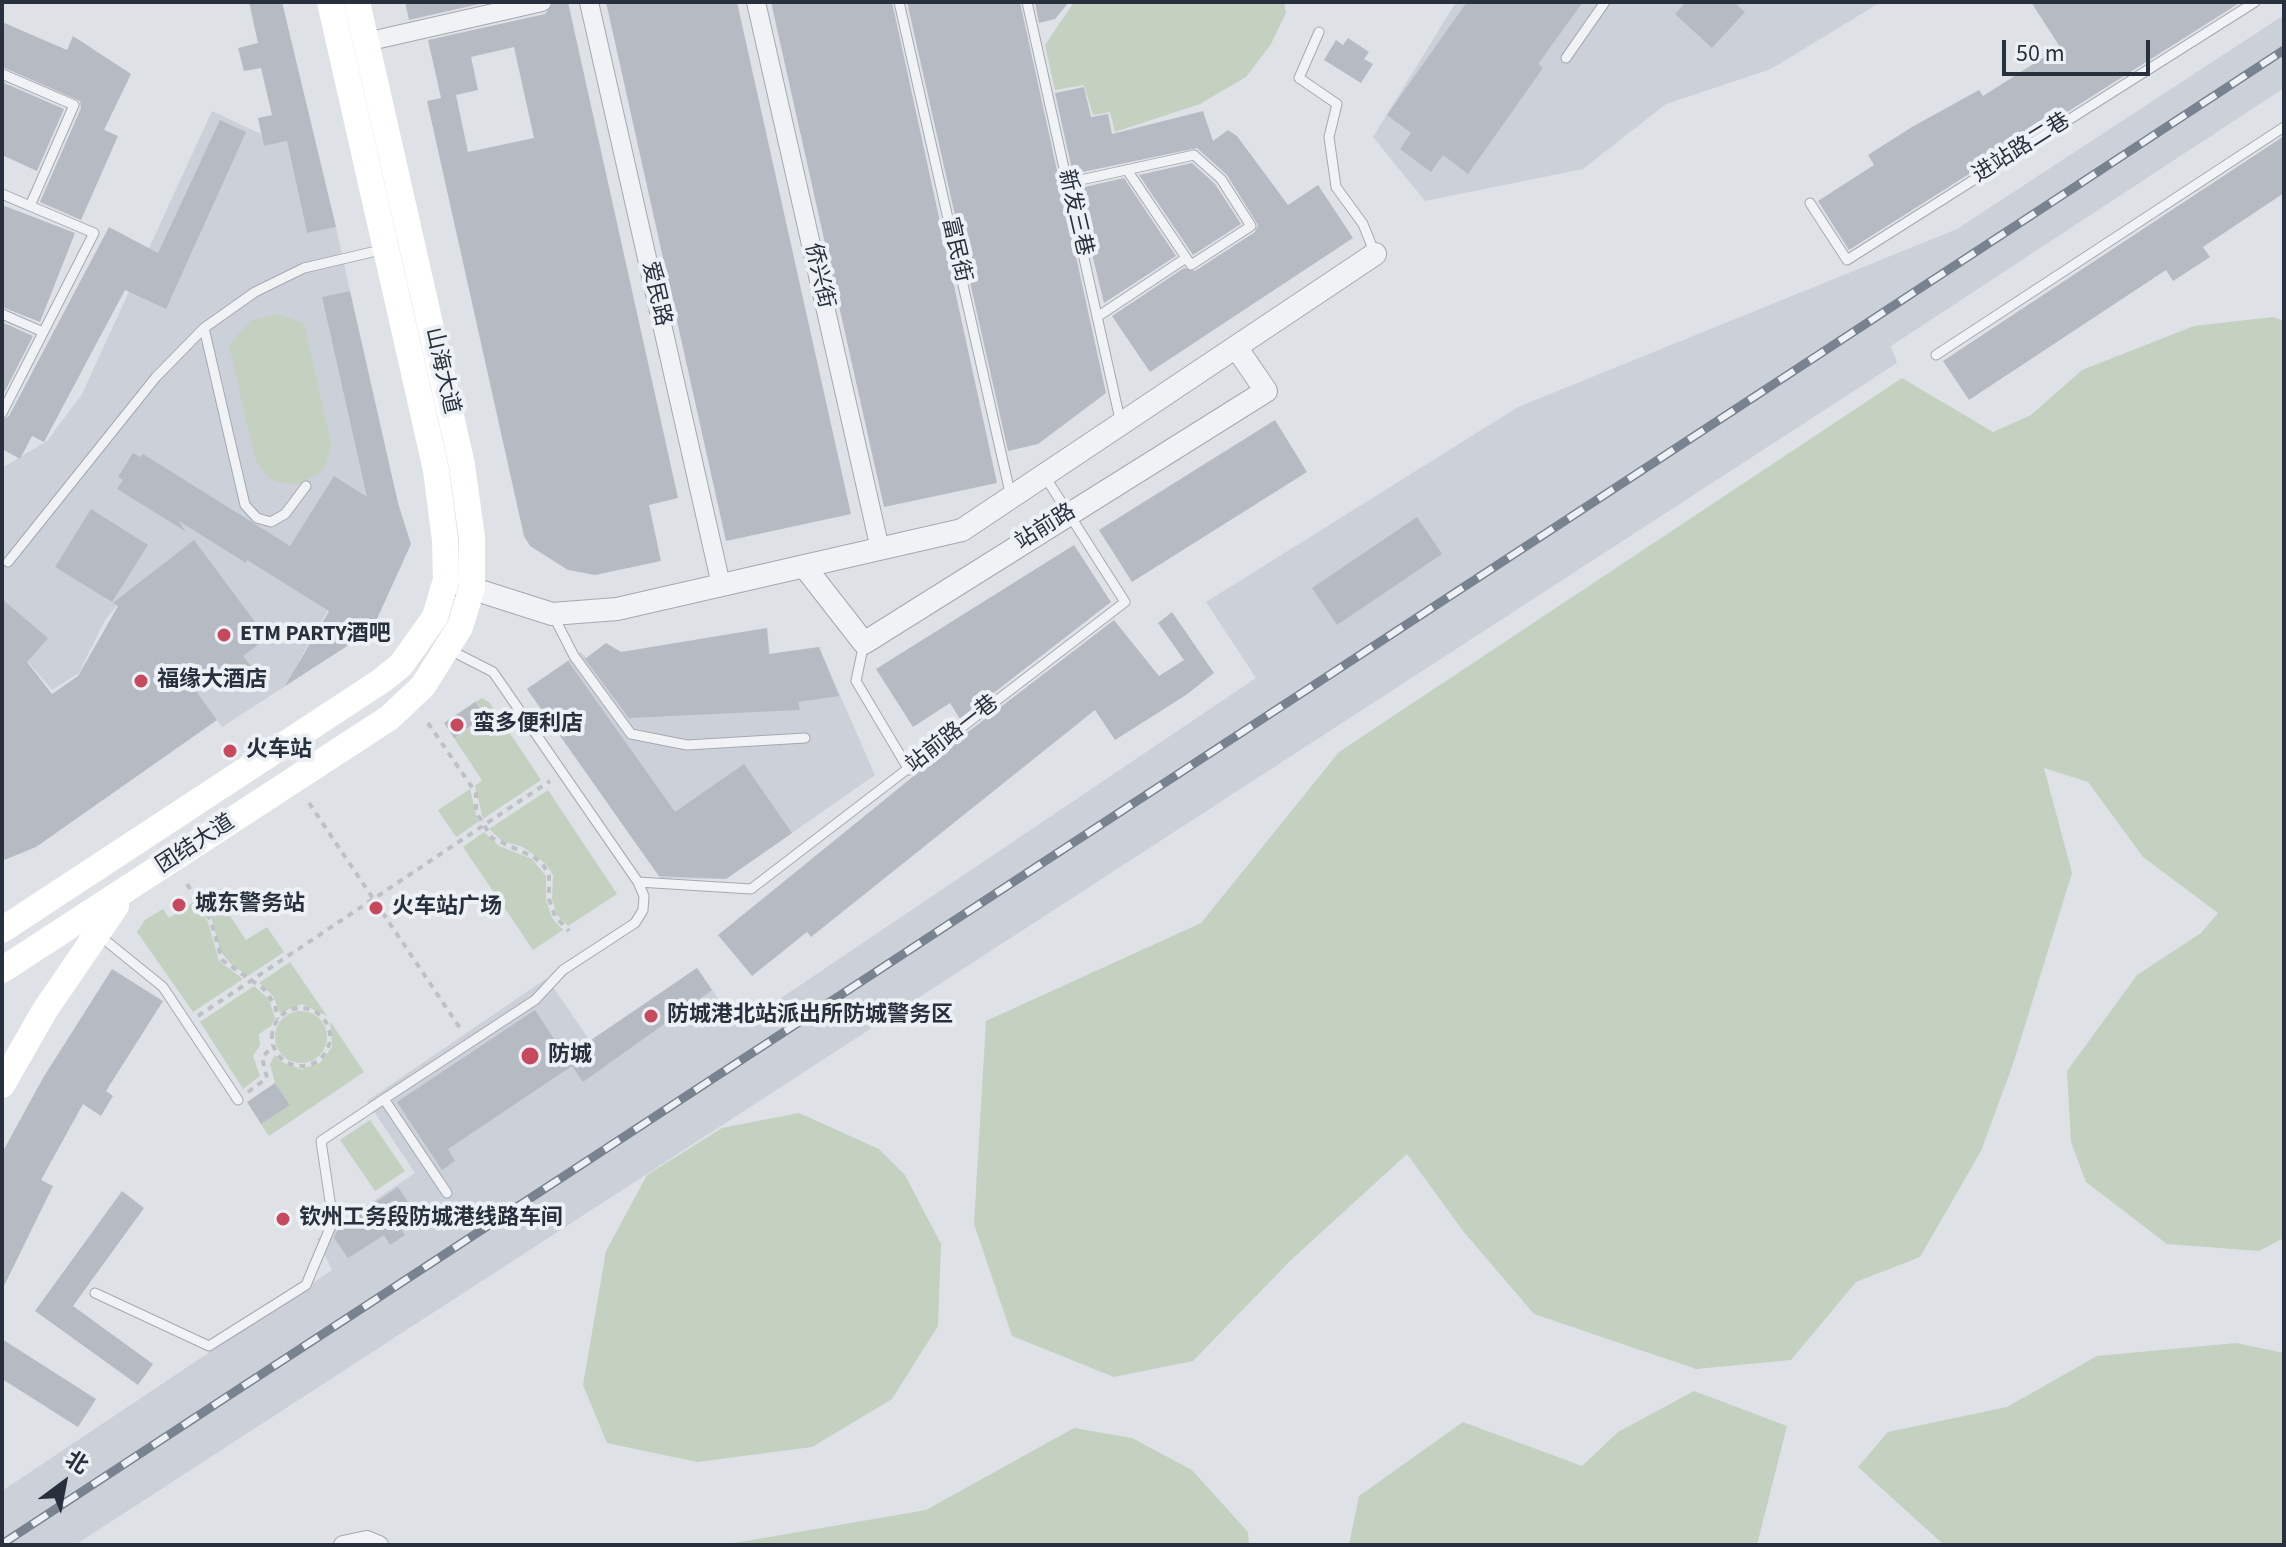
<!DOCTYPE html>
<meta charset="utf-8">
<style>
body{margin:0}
#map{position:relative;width:2286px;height:1547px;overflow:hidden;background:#dee2e7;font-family:"Source Sans 3","Noto Sans SC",sans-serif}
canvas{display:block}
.frame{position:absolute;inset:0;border:4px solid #28303d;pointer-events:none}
.north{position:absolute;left:24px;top:1443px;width:80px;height:80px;-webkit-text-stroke:6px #edf1f5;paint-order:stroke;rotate:32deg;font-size:22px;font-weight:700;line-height:32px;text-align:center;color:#28303d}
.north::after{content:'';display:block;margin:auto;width:28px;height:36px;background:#28303d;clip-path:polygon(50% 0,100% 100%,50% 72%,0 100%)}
.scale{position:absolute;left:2002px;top:40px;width:148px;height:36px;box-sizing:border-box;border:4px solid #28303d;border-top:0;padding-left:10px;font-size:24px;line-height:28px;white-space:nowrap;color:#28303d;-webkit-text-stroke:6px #edf1f5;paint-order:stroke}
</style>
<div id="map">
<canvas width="2286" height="1547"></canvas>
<div class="frame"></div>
<div class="north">北</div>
<div class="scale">50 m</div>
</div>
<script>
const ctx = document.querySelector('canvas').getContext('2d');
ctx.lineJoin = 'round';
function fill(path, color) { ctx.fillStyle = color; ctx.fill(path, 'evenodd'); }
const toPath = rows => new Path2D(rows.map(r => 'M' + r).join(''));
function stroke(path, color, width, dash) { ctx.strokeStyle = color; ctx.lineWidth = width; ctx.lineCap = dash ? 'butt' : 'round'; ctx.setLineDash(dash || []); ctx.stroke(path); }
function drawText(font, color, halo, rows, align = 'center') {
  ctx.font = font + ' "Source Sans 3","Noto Sans SC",sans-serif'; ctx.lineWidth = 8; ctx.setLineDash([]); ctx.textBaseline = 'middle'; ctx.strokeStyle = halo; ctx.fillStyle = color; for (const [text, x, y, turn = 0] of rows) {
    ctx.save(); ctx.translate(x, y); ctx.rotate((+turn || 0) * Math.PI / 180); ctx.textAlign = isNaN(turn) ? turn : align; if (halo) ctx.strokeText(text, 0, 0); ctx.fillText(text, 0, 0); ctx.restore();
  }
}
fill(toPath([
 [1456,2,1881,2,1771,69,1666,104,1583,169,1425,201,1373,137],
 [2284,15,2284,88,1891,346,1897,363,75,1545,2,1545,2,1491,332,1270,317,1239,415,1173,367,1101,547,978,590,1041,697,968,738,1027,1256,678,1206,602,1518,407,1957,229],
 [212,111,261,134,264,146,287,141,307,233,336,227,350,291,322,297,386,507,300,659,297,666,304,674,222,727,124,597,105,620,79,673,52,690,28,662,2,641,2,468,47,441,82,394],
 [767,628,770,654,819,647,875,775,726,879,660,878,527,689,580,652,587,658]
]), '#ccd1d9');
fill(toPath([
 [1074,2,1284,2,1286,13,1271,44,1246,77,1200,104,1115,132,1110,112,1093,115,1084,85,1055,90,1045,45],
 [278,314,304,323,331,443,326,464,319,473,299,484,277,482,268,477,255,459,229,345,250,321],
 [2273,317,2284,321,2284,1238,2259,1251,2167,1244,2086,1182,2071,1142,2067,1071,2137,975,2201,933,2218,913,2143,857,2088,782,2044,768,2072,873,2013,1064,1981,1151,1920,1257,1856,1282,1791,1360,1696,1369,1534,1314,1463,1231,1407,1154,1290,1261,1193,1361,1114,1377,1012,1336,974,1224,986,1021,1201,923,1339,752,1902,378,1993,432,2031,415,2082,370,2194,326],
 [482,698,489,702,541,780,483,819,475,786,482,780,454,738,485,717,475,702],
 [470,789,478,822,456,837,438,810],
 [548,790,617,894,568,926,557,915,552,899,553,875,546,864,523,847,502,841,489,829],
 [484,832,499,846,532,859,546,876,546,900,552,918,563,930,533,950,463,847],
 [195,901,208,922,219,961,243,979,193,1012,137,932,145,920,163,909,169,918],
 [222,904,246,940,267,927,284,952,248,976,231,964,220,951,210,912],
 [290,962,327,1016,302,1004,280,1013,273,996,259,983],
 [254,986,269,999,275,1018,271,1026,259,1034,260,1045,253,1056,260,1076,243,1089,200,1022],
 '275 1037a26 26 0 1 1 52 0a26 26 0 1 1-52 0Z',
 [330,1021,364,1072,269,1136,261,1124,290,1105,275,1083,270,1064,275,1055,282,1062,301,1069,320,1063,332,1047],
 [799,1113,879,1149,905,1175,941,1244,938,1326,892,1399,812,1447,697,1462,607,1443,583,1385,606,1251,647,1175,722,1128],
 [370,1120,405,1171,375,1191,340,1140],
 [2236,1343,2284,1353,2284,1545,1944,1545,1858,1467,1888,1432,2007,1407,2097,1356],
 [1694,1391,1787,1426,1757,1545,1349,1545,1359,1496,1463,1422,1582,1466,1618,1432],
 [1074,1428,1132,1438,1192,1470,1248,1532,1249,1545,723,1545,926,1510]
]), '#c4d0c0');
fill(toPath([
 [249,2,282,2,336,227,307,233,287,141,264,146,258,118,272,115,261,68,244,71,238,48,258,43],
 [405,2,488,2,409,20],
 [554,2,568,2,678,498,649,505,661,561,595,575,568,570,530,546,524,536,427,101,441,98,428,40,545,14],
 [514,47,534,138,468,152,456,95,478,90,471,57],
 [606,2,737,2,851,514,726,541],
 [771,2,892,2,997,483,884,507],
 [907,2,1020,2,1106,393,1038,444,1008,451],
 [1035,2,1069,2,1055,19,1039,23],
 [1467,2,1583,2,1538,64,1543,68,1468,174,1443,155,1431,172,1400,149,1411,133,1387,115],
 [1686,2,1734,2,1745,12,1712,48,1675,14],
 [2031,2,2241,2,1849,250,1818,201,1874,165,1868,155,1912,127,1979,90,1983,96,2060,47],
 [2,22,67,50,73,36,131,74,104,130,118,136,81,220,40,202,81,108,80,101,2,67],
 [1348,38,1369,52,1364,59,1373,64,1361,83,1324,60,1336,40,1343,45],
 [2,82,64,109,37,171,2,155],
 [1084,87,1091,117,1108,114,1112,134,1203,111,1213,141,1228,130,1237,136,1288,205,1318,185,1353,238,1150,372,1112,316,1184,268,1195,271,1255,232,1258,225,1227,175,1197,148,1073,174,1055,93],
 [220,120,246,132,166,309,125,290,44,442,32,436,20,459,2,449,2,420,9,416,109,227,158,253],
 [2284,136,2284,193,2203,247,2210,257,2173,281,2166,270,1969,400,1943,361],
 [1192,163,1215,184,1241,224,1193,255,1139,175],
 [1124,178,1176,256,1104,303,1076,189],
 [2,205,75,233,40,322,2,307],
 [350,291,398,503,411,544,372,630,285,686,329,611,247,560,246,563,179,521,185,531,117,489,123,480,118,477,133,453,140,457,143,454,290,546,334,476,367,497,322,297],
 [2,322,33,336,2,397],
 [1275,420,1307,472,1132,582,1099,530],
 [91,509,148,545,112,602,55,567],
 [1417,517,1442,554,1337,625,1312,588],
 [194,540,267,638,243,656,252,667,229,684,221,673,196,691,217,720,36,847,2,861,2,599,48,638,27,662,52,694,78,676,118,606,113,603],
 [1074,545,1111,602,960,719,950,703,913,727,876,669],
 [1172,612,1214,673,1186,695,1115,740,1095,710,811,937,807,932,752,976,718,935,968,732,1114,620,1159,676,1184,660,1158,623],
 [767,628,769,654,819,647,839,696,798,702,800,710,629,718,585,659,606,643,621,652],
 [568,661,675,812,744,764,792,833,726,879,659,876,527,689],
 [475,702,485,716,454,738,444,723],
 [697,968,712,990,583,1082,572,1066,448,1149,455,1161,442,1170,397,1102,535,1010,566,1057],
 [112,969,163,1001,106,1091,113,1096,101,1116,83,1104,41,1180,53,1186,2,1290,2,1153,43,1078],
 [275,1083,290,1105,261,1124,247,1102],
 [398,1187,416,1214,398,1225,405,1235,390,1245,384,1235,348,1258,334,1238,339,1227],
 [122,1191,144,1208,73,1306,153,1364,138,1385,35,1311],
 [2,1339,96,1399,78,1427,2,1379]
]), '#b6bbc3');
const service = toPath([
 [899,2,1011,497],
 [1027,2,1121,424],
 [1319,32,1299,78,1337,104,1329,137,1336,187,1363,224,1375,254],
 [1566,58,1605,2],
 [2,74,74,105,30,206,94,233,2,413],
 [1067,183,1194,155,1221,179,1251,226,1191,265,1127,170],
 [2,194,30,206],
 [1810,203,1847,260,2255,2],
 [2,314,43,332],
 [1097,317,1186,258],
 [204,328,245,505,257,518,271,522,285,514,306,486],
 [1936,355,2284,127],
 [8,562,156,377,204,328,255,292,304,268,385,249],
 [554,617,574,656,631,734,687,745,805,738],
 [864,643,856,681,909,770],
 [638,882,751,889,1125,602,1044,475],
 [100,936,163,987,238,1100],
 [447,1193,384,1099,535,1000,563,970,635,923,643,910,644,896,638,882,493,672,450,650],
 [95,1293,209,1346,306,1285,333,1221,321,1141,384,1099]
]);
const minor = toPath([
 [589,2,721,585],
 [756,2,880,549],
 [366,42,542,2],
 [343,1545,367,1540,379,1545]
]);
const tertiary = toPath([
 [804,566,864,643,1266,391,1236,347],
 [458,584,552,614,617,609,962,530,1375,254]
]);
stroke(service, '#a4a9b1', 11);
stroke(minor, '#a4a9b1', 20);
stroke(tertiary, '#a4a9b1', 24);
stroke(toPath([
 [428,723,476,793,476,812,492,838,534,857,544,866,549,876,549,899,555,916,569,931],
 [309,803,462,1031],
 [187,884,211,921,222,960,264,989,275,1005,278,1019],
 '272 1037a29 29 0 1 1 58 0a29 29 0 1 1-58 0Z',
 [198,1016,550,781],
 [248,1092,267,1078,262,1058,273,1045]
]), '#bdc0c5', 4, [6, 6]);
stroke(service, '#f1f2f5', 9);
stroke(minor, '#f1f2f5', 18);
stroke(tertiary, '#f1f2f5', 22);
stroke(toPath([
 [2,930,381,681,401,665,435,617,446,580,445,540,436,470,330,2],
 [2,970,389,718,423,686,460,627,472,588,472,538,462,465,357,2],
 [2,1085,45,1010,116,906]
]), '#fff', 26);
const rail = toPath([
 [2,1544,2284,50]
]);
stroke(rail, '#79828f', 9);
stroke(rail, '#edf1f5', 6, [18]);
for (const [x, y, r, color] of [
 [224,635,8,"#c6495e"],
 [141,681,8,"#c6495e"],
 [457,725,8,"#c6495e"],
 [230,751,8,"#c6495e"],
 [179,905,8,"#c6495e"],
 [376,908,8,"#c6495e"],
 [651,1016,8,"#c6495e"],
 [530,1056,10,"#c6495e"],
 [283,1219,8,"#c6495e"]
]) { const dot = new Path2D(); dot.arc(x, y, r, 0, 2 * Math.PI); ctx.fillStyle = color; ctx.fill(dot); stroke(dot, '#edf1f5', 3); }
drawText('22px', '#28303d', '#edf1f5', [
 ["进站路二巷",2022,149,-32],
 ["新发三巷",1074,213,77],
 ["富民街",955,250,77],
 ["侨兴街",818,276,77],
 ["爱民路",655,294,77],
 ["山海大道",441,371,77],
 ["站前路",1046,528,-32],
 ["站前路一巷",953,735,-38],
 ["团结大道",196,845,-33]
]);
drawText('bold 22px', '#28303d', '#edf1f5', [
 ["ETM PARTY酒吧",240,635],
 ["福缘大酒店",157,681],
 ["蛮多便利店",473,725],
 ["火车站",246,751],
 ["城东警务站",195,905],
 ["火车站广场",392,908],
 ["防城港北站派出所防城警务区",667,1016],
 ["防城",548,1056],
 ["钦州工务段防城港线路车间",299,1219]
], 'left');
</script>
